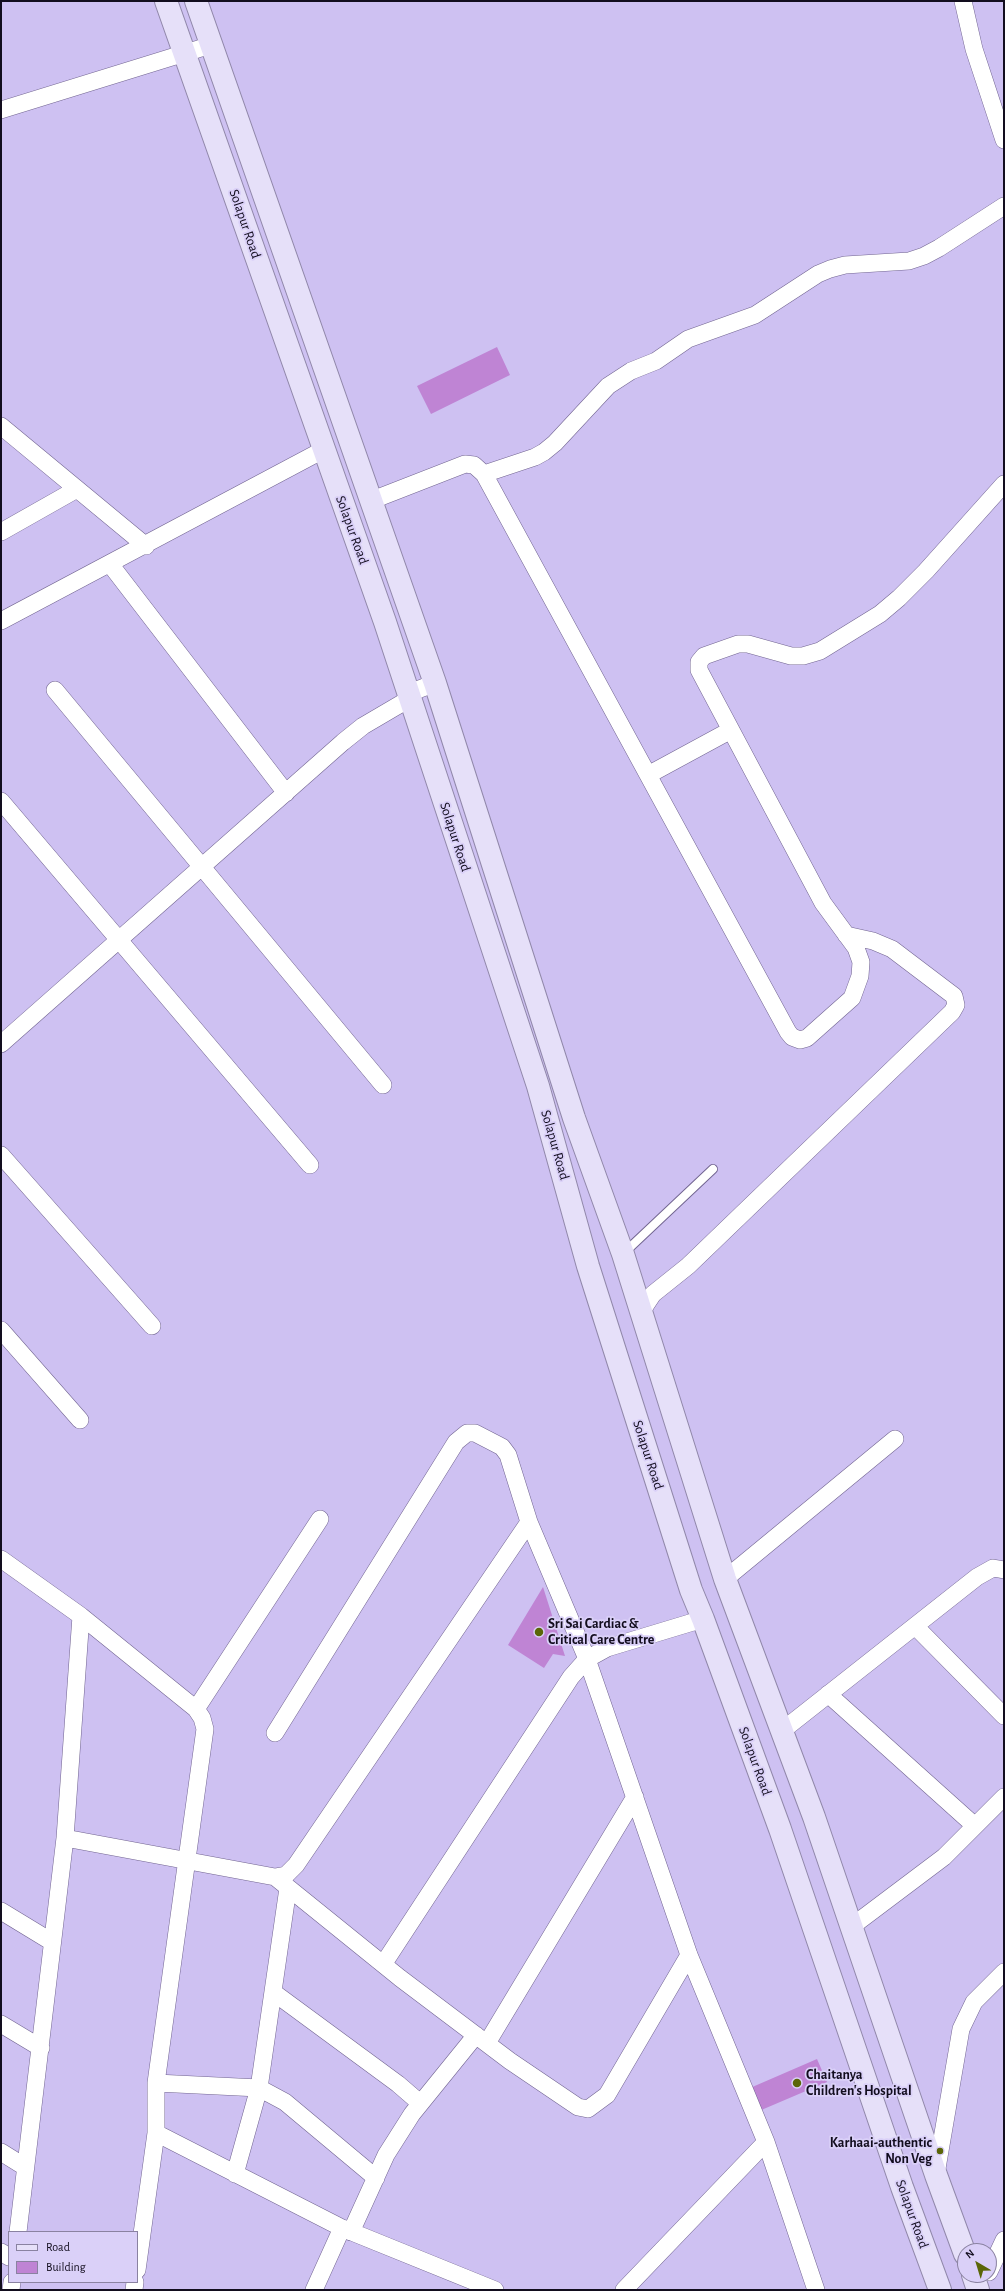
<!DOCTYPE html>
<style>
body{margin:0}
#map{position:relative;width:1005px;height:2291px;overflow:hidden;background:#cec1f2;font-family:"Alegreya Sans",sans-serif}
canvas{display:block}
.frame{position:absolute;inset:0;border:2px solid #120d1e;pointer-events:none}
.legend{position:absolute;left:8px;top:2231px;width:130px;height:52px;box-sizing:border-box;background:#dad0f8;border:1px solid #8a82a1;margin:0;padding:5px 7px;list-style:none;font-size:12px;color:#120d1e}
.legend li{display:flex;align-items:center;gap:8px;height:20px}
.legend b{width:20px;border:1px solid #8a82a1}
.north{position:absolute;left:957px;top:2243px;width:40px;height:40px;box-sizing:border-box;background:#dad0f8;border:1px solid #8a82a1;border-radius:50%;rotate:322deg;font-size:11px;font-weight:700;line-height:16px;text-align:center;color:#120d1e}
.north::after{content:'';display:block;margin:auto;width:14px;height:18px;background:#5b6608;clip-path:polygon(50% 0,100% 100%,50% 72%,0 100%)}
</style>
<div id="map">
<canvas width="1005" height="2291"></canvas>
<div class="frame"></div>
<ul class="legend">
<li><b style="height:5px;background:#e6e0f9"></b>Road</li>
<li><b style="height:11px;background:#bf84d4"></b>Building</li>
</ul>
<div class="north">N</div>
</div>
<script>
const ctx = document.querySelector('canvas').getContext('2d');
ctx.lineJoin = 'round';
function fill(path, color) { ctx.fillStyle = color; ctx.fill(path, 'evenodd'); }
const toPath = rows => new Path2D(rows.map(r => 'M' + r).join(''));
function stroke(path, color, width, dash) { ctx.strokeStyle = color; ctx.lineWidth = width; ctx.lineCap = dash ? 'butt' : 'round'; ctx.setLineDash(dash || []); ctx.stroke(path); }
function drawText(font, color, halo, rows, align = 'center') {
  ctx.font = font + ' "Alegreya Sans",sans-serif'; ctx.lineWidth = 3.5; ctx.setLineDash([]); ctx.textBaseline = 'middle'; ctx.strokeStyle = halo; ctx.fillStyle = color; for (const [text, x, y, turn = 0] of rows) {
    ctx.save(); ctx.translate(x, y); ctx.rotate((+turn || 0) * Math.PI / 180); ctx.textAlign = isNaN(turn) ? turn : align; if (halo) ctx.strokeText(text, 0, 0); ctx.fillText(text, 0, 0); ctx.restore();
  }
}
fill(toPath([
 [497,347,510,375,431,414,417,386],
 [543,1587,565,1656,553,1654,544,1668,508,1645],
 [817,2059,827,2082,759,2111,750,2088]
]), '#bf84d4');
const lane = toPath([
 [625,1252,713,1169]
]);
const street = toPath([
 [963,1,974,49,1004,140],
 [1,110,211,45],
 [1,426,146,546],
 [484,474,535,457,544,452,555,443,608,386,631,371,656,361,688,339,755,315,818,274,830,269,845,265,909,261,924,256,939,248,1004,206],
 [370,501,465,464,474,465,484,474,788,1032,792,1037,800,1040,807,1038,852,998,860,976,861,962,856,948,823,903,699,670,699,662,704,656,738,644,748,644,791,656,803,656,820,651,880,614,899,598,926,571,1004,484],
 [1,532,77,489],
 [110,564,286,793],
 [1,621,323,450],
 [55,690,383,1085],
 [648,775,731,730],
 [1,801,310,1165],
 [1,1044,343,742,363,726,409,699,407,694,435,683],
 [1,1155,152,1326],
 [641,1312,653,1294,688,1266,952,1012,956,1005,954,996,892,949,873,941,846,935],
 [1,1330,80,1420],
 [1,1559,81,1616,196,1709,202,1718,205,1729,156,2083,156,2133],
 [725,1579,895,1439],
 [915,1626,1004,1716],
 [828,1694,975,1826],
 [196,1709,320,1519],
 [783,1730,977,1577,993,1568,1004,1570],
 [275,1733,456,1442,467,1433,475,1433,502,1447,508,1455,529,1522,587,1659,689,1955,766,2142,816,2290],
 [65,1838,81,1616],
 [275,1877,400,1978,510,2061,578,2107,588,2109,607,2095,689,1955],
 [1,1911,52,1942],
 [851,1927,944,1857,1004,1797],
 [384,1963,571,1677,587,1659,607,1648,703,1619],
 [273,1992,398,2084,420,2103],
 [1,2024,41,2048],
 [487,2043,635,1797],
 [156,2083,259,2088,285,2102,376,2178],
 [1,2152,25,2167],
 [235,2174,259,2088,288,1888],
 [936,2174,961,2029,974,2002,1004,1972],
 [18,2232,65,1838,275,1877,286,1875,296,1865,529,1522],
 [351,2232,386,2155,412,2114,476,2035],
 [1,2252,9,2257],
 [137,2270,156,2133,342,2228,495,2290],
 [989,2272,1004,2240],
 [11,2290,12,2282],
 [134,2290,135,2282],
 [314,2290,342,2228],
 [624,2290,766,2142]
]);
const primary = toPath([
 [166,1,385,622,538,1086,588,1266,691,1590,703,1619,780,1829,902,2187,940,2290],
 [196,1,435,683,574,1118,623,1254,725,1579,814,1817,936,2175,965,2254],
 [973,2275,978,2290]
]);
stroke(lane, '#726591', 10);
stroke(street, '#726591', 18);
stroke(primary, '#9188aa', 24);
stroke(lane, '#fff', 8);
stroke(street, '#fff', 17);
stroke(primary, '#e6e0f9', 22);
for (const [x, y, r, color] of [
 [539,1632,5,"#5b6608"],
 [797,2083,5,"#5b6608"],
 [940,2151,4,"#5b6608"]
]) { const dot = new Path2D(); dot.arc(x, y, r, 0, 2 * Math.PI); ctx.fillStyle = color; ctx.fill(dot); stroke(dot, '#dad0f8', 1.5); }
drawText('14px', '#120d1e', '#dad0f8', [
 ["Solapur Road",245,224,71],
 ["Solapur Road",352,530,70],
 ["Solapur Road",455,837,72],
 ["Solapur Road",555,1145,74],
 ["Solapur Road",648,1455,72],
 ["Solapur Road",755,1761,70],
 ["Solapur Road",912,2214,70]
]);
drawText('bold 14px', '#120d1e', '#dad0f8', [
 ["Sri Sai Cardiac &",548,1624],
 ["Critical Care Centre",548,1640],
 ["Chaitanya",806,2075],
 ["Children's Hospital",806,2091],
 ["Karhaai-authentic",932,2143,"right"],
 ["Non Veg",932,2159,"right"]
], 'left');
</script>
